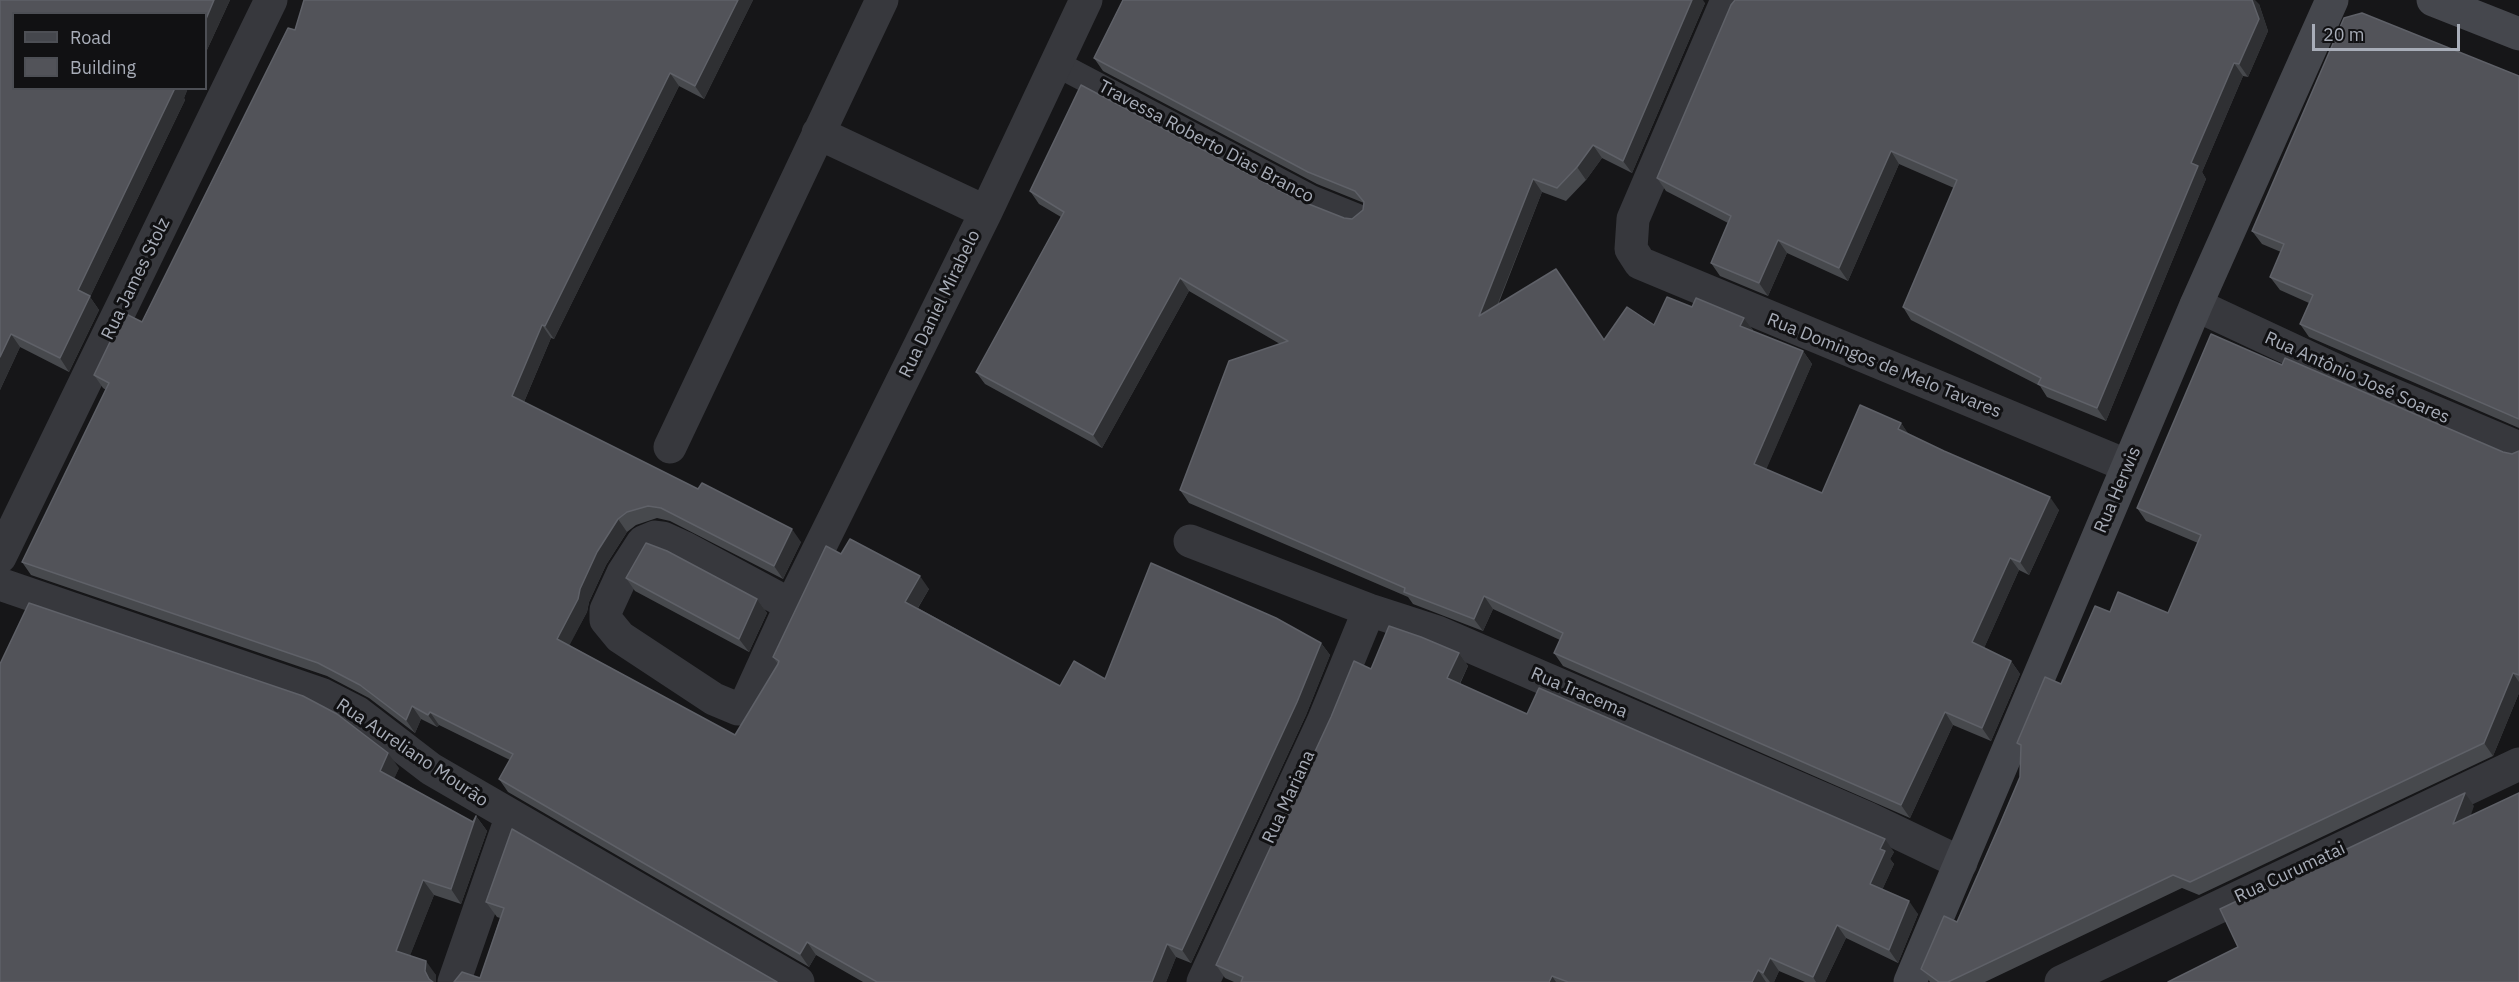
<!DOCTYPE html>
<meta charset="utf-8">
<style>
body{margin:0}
#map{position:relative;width:2519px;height:982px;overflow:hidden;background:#161618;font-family:"IBM Plex Sans",sans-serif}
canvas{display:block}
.legend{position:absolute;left:12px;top:12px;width:195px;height:78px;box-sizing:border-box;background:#111113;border:2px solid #4d4f55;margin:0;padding:8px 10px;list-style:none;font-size:18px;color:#a8adb8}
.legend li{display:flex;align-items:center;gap:12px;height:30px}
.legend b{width:30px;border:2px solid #4d4f55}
.scale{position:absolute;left:2312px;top:24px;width:148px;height:27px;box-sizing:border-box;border:3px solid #a8adb8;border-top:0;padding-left:8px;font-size:18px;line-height:21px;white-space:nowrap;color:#a8adb8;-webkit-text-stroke:4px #111113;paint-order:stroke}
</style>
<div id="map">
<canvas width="2519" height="982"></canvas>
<ul class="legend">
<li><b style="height:8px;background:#45474d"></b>Road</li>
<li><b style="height:16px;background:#525359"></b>Building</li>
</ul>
<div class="scale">20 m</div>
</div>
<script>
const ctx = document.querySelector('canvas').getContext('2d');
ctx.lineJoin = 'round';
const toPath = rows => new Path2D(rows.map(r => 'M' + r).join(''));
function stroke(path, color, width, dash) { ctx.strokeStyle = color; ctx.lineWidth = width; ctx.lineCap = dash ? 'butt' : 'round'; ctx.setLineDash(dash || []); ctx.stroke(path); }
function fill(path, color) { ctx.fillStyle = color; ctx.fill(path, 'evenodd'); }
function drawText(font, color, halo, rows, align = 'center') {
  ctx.font = font + ' "IBM Plex Sans",sans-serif'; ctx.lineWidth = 6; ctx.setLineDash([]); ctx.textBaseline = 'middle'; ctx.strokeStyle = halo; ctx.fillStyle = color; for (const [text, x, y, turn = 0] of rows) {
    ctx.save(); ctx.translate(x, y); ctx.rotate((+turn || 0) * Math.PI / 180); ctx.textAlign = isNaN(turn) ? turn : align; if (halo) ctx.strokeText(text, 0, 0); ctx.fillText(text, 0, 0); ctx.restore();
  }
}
stroke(toPath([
 [1055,63,1311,198,1358,217]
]), '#37383d', 26);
stroke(toPath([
 [1727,0,1633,219,1631,249,1640,263,2128,466],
 [818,133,986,212],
 [2196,305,2346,375,2519,448],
 [670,447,882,0],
 [1190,541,1369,610,1437,632,1867,818,1961,863],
 [0,557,271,0],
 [0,584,321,694,358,713,431,769,798,982],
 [791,605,685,548,663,538,655,537,643,542,623,573,606,610,606,620,620,637,714,699,738,709,748,699,791,605,986,212,1086,0],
 [454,982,511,818],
 [1203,982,1323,722,1369,610],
 [2061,982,2519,764]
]), '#37383d', 33);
stroke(toPath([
 [2433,0,2519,34],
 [1910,982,2196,305,2332,0]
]), '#45474d', 33);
fill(toPath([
 [0,0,230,0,206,52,206,14,14,88,188,88,184,98,185,100,90,297,99,310,69,372,20,347,0,390],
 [304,0,753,0,704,99,679,86,554,339,551,338,524,402,801,542,783,579,670,521,657,518,636,525,627,532,606,565,589,602,587,612,569,645,735,735,778,664,773,657,841,554,929,589,918,608,1060,686,1321,643,1330,655,1306,715,1191,963,1176,957,1166,982,863,982,816,955,809,967,508,792,499,779,510,760,439,725,437,727,421,719,415,733,369,698,327,676,31,575,22,562,106,390,103,388,94,375,142,322,295,30],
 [1705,3,1632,173,1602,158,1586,180,1566,201,1542,192,1498,305,1604,340,1654,325,1692,307,1744,318,1753,330,1753,331,1803,351,1812,364,1766,469,1822,493,1901,423,1908,434,2059,510,2029,575,2019,570,1984,648,2011,661,2020,674,1991,741,1953,725,1910,818,1563,666,1554,653,1560,640,1493,609,1483,631,1413,604,1408,597,1189,503,1180,490,1280,344,1189,291,1102,448,985,384,976,372,1061,217,1039,204,1030,191,1296,199,1344,218,1352,219,1363,210,1364,203,1317,184,1103,71,1094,58],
 [2259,4,2268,31,2248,77,2243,76,2202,172,2206,179,2106,421,2047,397,2040,386,1911,320,1903,307,1954,188,1899,164,1848,281,1787,253,1768,296,1720,276,1711,263,1728,223,1666,191,1657,178],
 [2519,76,2519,428,2309,337,2300,324,2309,303,2280,290,2270,277,2281,252,2262,244,2252,231],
 [2282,365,2503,452,2512,454,2519,451,2519,693,2493,756,2199,895,2182,888,1985,982,1930,982,1921,969,1957,922,2020,777,2021,749,2017,743,2061,684,2110,612,2168,613,2198,543,2146,521,2137,508],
 [626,578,757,599,767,613,749,652,635,591],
 [1459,653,1468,666,1460,684,1527,714,1894,852,1890,859,1894,864,1882,890,1918,914,1898,963,1846,938,1825,982,1805,982,1779,971,1774,982,1234,982,1225,978,1216,965,1371,669],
 [399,768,394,778,473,822,476,816,487,831,461,904,434,895,410,955,436,975,436,982,0,982],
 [486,902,777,982,480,978,500,918,497,917]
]), '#47494d');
fill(toPath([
 [214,0,230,0,206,52,206,19],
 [738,0,753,0,704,99,695,86],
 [1692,0,1703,0,1705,3,1632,173,1623,161],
 [2252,0,2255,0,2259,4,2268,31,2248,77,2239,64],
 [2234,63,2243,76,2202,172,2206,179,2106,421,2097,408,2191,163],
 [670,73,679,86,554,339,545,326],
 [175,88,188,88,184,98,185,100,90,297,99,310,69,372,60,358,78,290],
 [1593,145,1602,158,1586,180,1577,167],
 [1891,151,1899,164,1848,281,1839,268],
 [1533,179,1542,192,1488,328,1479,316],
 [1778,240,1787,253,1768,296,1759,283],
 [1180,278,1189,291,1102,448,1093,435],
 [1744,318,1753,330,1749,339,1740,326],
 [542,325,551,338,521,409,512,396],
 [11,334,20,347,0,390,0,357],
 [1803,351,1812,364,1763,477,1754,464],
 [1901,423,1910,436,1898,429],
 [2050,497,2059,510,2029,575,2020,562],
 [618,519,627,532,606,565,589,602,587,612,566,652,557,639,597,552],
 [792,529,801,542,783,579,774,566],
 [2010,558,2019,570,1981,655,1972,642],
 [920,576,929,589,914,614,905,602],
 [1484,596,1493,609,1483,631,1474,619],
 [757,599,767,613,749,652,739,639],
 [1321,643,1330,655,1306,715,1191,963,1182,950],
 [1459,653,1468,666,1456,691,1447,678],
 [2011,661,2020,674,1991,741,1982,728],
 [2513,673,2519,682,2519,693,2493,756,2484,743],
 [412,706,421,719,415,733,406,720],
 [430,712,439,725,437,727,428,715],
 [1945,712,1953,725,1910,818,1901,805],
 [388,753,399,768,391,786,380,771],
 [2465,793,2474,806,2463,838,2453,824],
 [476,816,487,831,461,904,451,889],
 [1885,839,1894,852,1890,859,1894,864,1879,897,1870,884,1880,849],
 [423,880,434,895,406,966,396,951],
 [1909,901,1918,914,1898,963,1889,950],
 [1837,925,1846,938,1825,982,1816,982,1813,977],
 [807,942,816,955,809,967,800,954],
 [1167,944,1176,957,1166,982,1152,982],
 [1770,958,1779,971,1774,982,1770,982,1763,973],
 [426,961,436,975,436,982,431,982,425,971],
 [1758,970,1766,982,1752,982],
 [1552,976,1556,982,1549,982]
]), '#2f3033');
const building = toPath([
 [0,0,214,0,206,19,206,14,14,14,14,88,175,88,78,290,90,296,60,358,11,334,0,357,0,0],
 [304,0,738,0,695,86,670,73,545,326,542,325,512,396,698,489,702,483,792,529,774,566,661,508,648,506,627,512,618,519,597,552,580,589,578,599,557,639,735,735,778,664,779,661,773,657,826,546,841,554,850,539,920,576,905,602,1060,686,1074,661,1105,679,1151,563,1276,618,1321,643,1297,702,1182,950,1167,944,1152,982,877,982,807,942,800,954,499,779,513,754,430,712,428,715,412,706,406,720,360,685,318,663,22,562,109,383,94,375,124,313,142,322,288,28,295,30,304,0],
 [1123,0,1692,0,1623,161,1593,145,1577,167,1557,188,1533,179,1479,316,1556,269,1604,340,1627,307,1654,325,1667,297,1692,307,1696,298,1744,318,1740,326,1803,351,1754,464,1822,493,1860,405,1901,423,1898,429,1944,451,2050,497,2020,562,2010,558,1972,642,2011,661,1982,728,1945,712,1901,805,1554,653,1563,633,1484,596,1474,619,1404,592,1405,588,1180,490,1229,361,1288,341,1180,278,1093,435,976,372,1064,212,1030,191,1081,85,1296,199,1344,218,1352,219,1363,210,1364,202,1355,191,1308,172,1094,58,1123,0],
 [1735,0,2252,0,2259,19,2239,64,2234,63,2191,163,2198,166,2097,408,2038,384,2041,378,1903,307,1957,180,1891,151,1839,268,1778,240,1759,283,1711,263,1731,216,1657,178,1731,5,1735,0],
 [2362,13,2519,76,2519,419,2300,324,2313,295,2270,277,2284,244,2252,231,2344,18,2362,13],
 [2211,334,2282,365,2285,358,2503,452,2512,454,2519,451,2519,675,2513,673,2484,743,2190,882,2173,875,1948,982,1939,982,1921,969,1944,916,1957,922,2000,824,2020,777,2021,745,2017,743,2045,677,2061,684,2095,606,2110,612,2118,592,2168,613,2201,535,2137,508,2211,334],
 [646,543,667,551,757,599,739,639,626,578,646,543],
 [29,603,303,696,337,714,388,753,380,771,473,822,476,816,451,889,423,880,396,951,426,961,425,971,429,979,433,982,0,982,0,664,29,603],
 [1389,626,1421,637,1459,653,1447,678,1527,714,1539,688,1885,839,1880,849,1885,851,1870,884,1909,901,1889,950,1837,925,1813,977,1770,958,1763,973,1758,970,1752,982,1568,982,1552,976,1549,982,1241,982,1243,977,1216,965,1331,717,1354,661,1371,669,1389,626],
 [2465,793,2453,824,2519,793,2519,982,2168,982,2238,947,2220,909,2465,793],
 [512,829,777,982,454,982,462,972,480,978,504,908,486,902,512,829]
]);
fill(building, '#525359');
stroke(building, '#5f6168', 1.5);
drawText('18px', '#a8adb8', '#111113', [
 ["Travessa Roberto Dias Branco",1206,142,28],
 ["Rua James Stolz",136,279,-64],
 ["Rua Daniel Mirabelo",940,304,-64],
 ["Rua Domingos de Melo Tavares",1884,366,22],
 ["Rua Antônio José Soares",2357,378,24],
 ["Rua Herwis",2118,490,-67],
 ["Rua Iracema",1579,693,23],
 ["Rua Aureliano Mourão",412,753,34],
 ["Rua Mariana",1289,797,-65],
 ["Rua Curumatai",2290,873,-25]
]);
</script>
